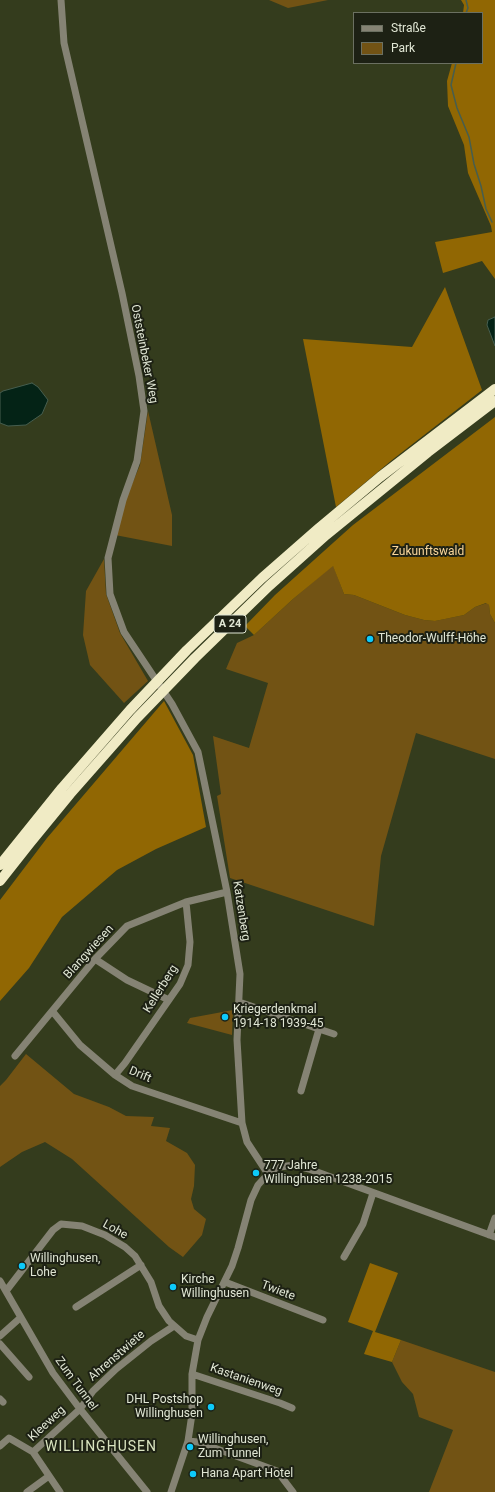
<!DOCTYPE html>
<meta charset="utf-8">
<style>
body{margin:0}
#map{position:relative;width:495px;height:1492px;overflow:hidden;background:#343c1d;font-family:Roboto,sans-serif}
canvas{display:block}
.legend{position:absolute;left:353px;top:12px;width:130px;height:52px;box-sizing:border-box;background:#1d2114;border:1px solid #6b7061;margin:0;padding:5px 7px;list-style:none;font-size:12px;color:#e0e6d4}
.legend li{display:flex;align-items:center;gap:8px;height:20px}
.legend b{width:20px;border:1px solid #6b7061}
</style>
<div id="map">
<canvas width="495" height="1492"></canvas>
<ul class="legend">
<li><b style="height:5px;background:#858374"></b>Straße</li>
<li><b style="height:11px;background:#725314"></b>Park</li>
</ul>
</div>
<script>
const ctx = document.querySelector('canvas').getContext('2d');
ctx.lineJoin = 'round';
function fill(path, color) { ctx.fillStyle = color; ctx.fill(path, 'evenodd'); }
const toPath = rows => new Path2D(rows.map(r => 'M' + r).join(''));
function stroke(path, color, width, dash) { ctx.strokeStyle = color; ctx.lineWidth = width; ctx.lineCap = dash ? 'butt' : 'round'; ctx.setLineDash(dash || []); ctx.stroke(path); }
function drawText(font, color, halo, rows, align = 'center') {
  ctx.font = font + ' Roboto,sans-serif'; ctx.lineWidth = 4; ctx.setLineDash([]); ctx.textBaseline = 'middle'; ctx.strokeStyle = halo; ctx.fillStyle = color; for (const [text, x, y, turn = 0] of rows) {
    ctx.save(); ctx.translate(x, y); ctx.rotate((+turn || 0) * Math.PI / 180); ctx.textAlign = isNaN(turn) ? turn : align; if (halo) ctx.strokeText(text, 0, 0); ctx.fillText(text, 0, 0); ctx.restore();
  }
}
fill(toPath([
 [269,0,328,0,288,8],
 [148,411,172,515,172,546,115,535,125,501,140,465],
 [104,559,106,594,120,633,148,681,124,703,90,665,83,635,86,591],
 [333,565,344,594,354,595,405,615,424,620,435,621,464,615,475,607,487,603,489,605,490,614,495,623,495,759,416,733,381,856,374,926,230,878,217,796,221,794,213,736,249,748,268,683,226,669,237,643,254,635,293,599],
 [233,1010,232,1035,187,1023,190,1018],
 [26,1054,74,1094,109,1107,126,1116,154,1117,151,1126,170,1128,166,1141,187,1153,195,1165,194,1186,191,1199,194,1209,206,1219,202,1235,183,1257,169,1247,72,1159,45,1142,22,1152,0,1167,0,1086,6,1080],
 [401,1340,495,1372,495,1492,429,1492,453,1430,419,1417,413,1394,402,1382,392,1362]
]), '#725314');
fill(toPath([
 [461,0,495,0,495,279,482,261,443,273,435,242,492,232,491,226,468,173,464,145,448,106,447,81,452,63,482,63,482,13,463,13,464,5],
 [445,287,482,390,392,460,336,507,303,339,412,347],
 [495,417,495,623,490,614,489,605,486,603,475,607,464,615,445,619,435,621,424,620,405,615,354,595,344,594,333,566,293,599,254,635,245,626,275,595,353,525],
 [164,701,193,755,206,827,156,849,117,870,62,917,29,968,0,1001,0,900,47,838],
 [370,1263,398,1273,375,1332,401,1340,392,1362,364,1354,373,1331,348,1322]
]), '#916703');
const water = toPath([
 [495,317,495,346,487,325,488,320,495,317],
 [32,383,38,387,48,400,42,414,26,425,8,426,0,423,0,393,3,391,32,383]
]);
fill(water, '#042316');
stroke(water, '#465e4f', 1);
stroke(toPath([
 [466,0,468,8,466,13],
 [456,63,451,85,457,108,469,137,474,164,481,186,486,209,492,222]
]), '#465e4f', 1.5);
stroke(toPath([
 [61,0,64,43,122,293,139,376,144,411,137,461,123,500,108,558,110,594,124,632,172,704,198,752,227,892,240,974,237,1040,242,1123,247,1142,268,1174],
 [95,959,127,980,169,1000],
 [239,1002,319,1029,301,1091],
 [53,1012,80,1045,115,1075,132,1086,242,1123],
 [319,1029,334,1034],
 [15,1056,95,959,127,926,186,902,227,892],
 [115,1075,125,1063,180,984,188,965,190,942,186,902],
 [489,1235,495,1218],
 [344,1257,363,1224,373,1193],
 [0,1281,53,1373,80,1409,147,1492],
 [225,1282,323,1320],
 [6,1291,53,1230,61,1224,82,1226,105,1235,125,1247,135,1256,151,1282,159,1306,169,1321,186,1336,198,1340],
 [76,1307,141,1265],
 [0,1336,20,1318],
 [0,1344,29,1377],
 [192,1374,280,1403,292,1408],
 [0,1399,3,1402],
 [188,1441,198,1442,277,1471,293,1492],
 [0,1446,9,1438,33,1452],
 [27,1492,49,1476],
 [60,1492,33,1452,80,1409,93,1391,116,1369,151,1341,174,1326],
 [171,1492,188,1441,192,1414,192,1374,198,1340,207,1317,232,1266,238,1248,251,1200,258,1185,268,1174,280,1167,294,1165,309,1169,495,1237]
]), '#858374', 7);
stroke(toPath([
 [0,865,62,788,130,710,187,650,262,578,319,528,380,477,495,389],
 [0,881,30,843,70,794,137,718,195,658,269,586,326,535,428,452,495,401]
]), '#f0ebc5', 10);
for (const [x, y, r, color] of [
 [370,639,4,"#0dcafa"],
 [225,1017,4,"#0dcafa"],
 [256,1173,4,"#0dcafa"],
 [22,1266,4,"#0dcafa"],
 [173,1287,4,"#0dcafa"],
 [211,1407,4,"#0dcafa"],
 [190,1447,4,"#0dcafa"],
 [193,1474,4,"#0dcafa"]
]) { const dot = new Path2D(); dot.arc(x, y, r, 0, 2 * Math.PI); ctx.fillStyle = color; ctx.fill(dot); stroke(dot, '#1d2114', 1.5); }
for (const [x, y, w] of [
 [230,624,32]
]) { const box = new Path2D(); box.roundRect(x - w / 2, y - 9, w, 18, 3); ctx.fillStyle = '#1d2114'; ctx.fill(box); stroke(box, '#e0e6d4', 1); }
drawText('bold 11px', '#e0e6d4', null, [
 ["A 24",230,624]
]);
drawText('12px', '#e0e6d4', '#1d2114', [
 ["Oststeinbeker Weg",144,354,79],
 ["Katzenberg",241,911,81],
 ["Blangwiesen",89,952,-48],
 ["Kellerberg",161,989,-58],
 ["Drift",140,1075,23],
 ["Lohe",115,1230,29],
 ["Twiete",278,1291,21],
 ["Ahrenstwiete",117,1356,-41],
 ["Kastanienweg",246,1380,19],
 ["Zum Tunnel",76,1384,54],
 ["Kleeweg",47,1424,-43]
]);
drawText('12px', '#f9d69b', '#1d2114', [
 ["Zukunftswald",428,552]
]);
drawText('12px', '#e0e6d4', '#1d2114', [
 ["Theodor-Wulff-Höhe",378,639],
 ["Kriegerdenkmal",233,1010],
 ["1914-18 1939-45",233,1024],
 ["777 Jahre",264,1166],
 ["Willinghusen 1238-2015",264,1180],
 ["Willinghusen,",30,1259],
 ["Lohe",30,1273],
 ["Kirche",181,1280],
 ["Willinghusen",181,1294],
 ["DHL Postshop",203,1400,"right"],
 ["Willinghusen",203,1414,"right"],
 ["Willinghusen,",198,1440],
 ["Zum Tunnel",198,1454],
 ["Hana Apart Hotel",201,1474]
], 'left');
ctx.letterSpacing = '1px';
drawText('14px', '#d9e4bf', '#1d2114', [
 ["WILLINGHUSEN",101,1447]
]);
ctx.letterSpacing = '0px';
</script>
